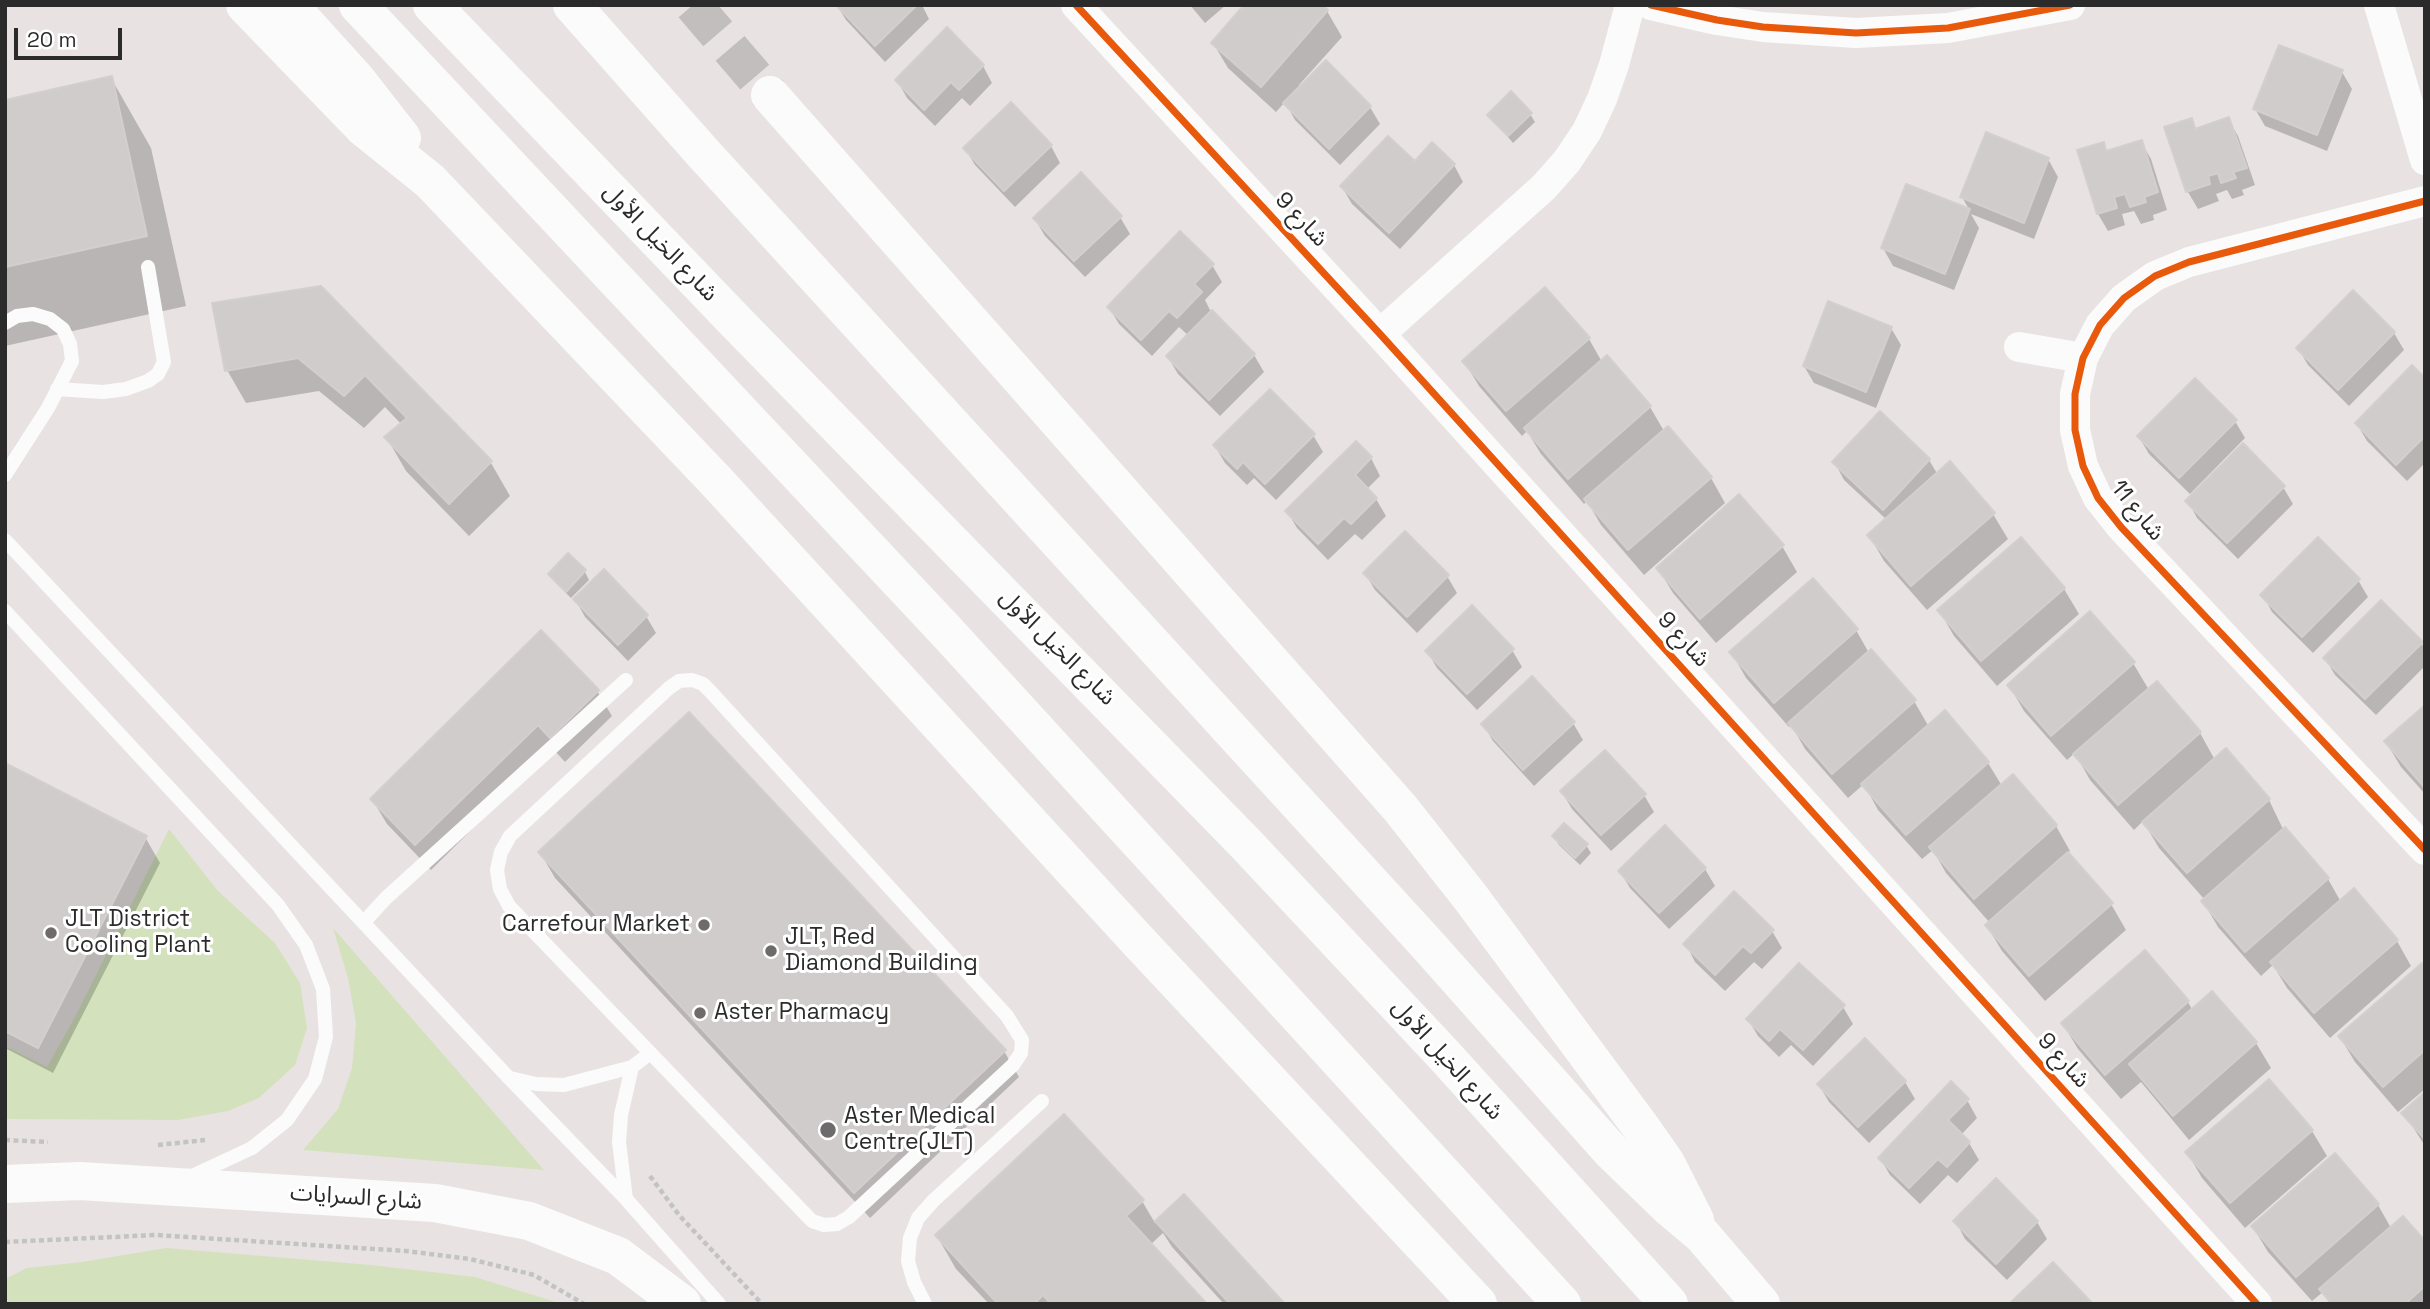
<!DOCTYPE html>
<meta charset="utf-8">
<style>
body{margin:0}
#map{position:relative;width:2430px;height:1309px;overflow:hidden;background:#e8e3e2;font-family:"Space Grotesk",sans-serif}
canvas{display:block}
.frame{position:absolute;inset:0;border:7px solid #2b2b2b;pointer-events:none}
.scale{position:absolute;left:14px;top:28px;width:108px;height:32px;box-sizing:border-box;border:4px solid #2b2b2b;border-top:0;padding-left:9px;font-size:21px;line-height:24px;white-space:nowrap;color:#2b2b2b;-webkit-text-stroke:5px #fff;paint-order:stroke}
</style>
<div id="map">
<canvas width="2430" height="1309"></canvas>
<div class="frame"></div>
<div class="scale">20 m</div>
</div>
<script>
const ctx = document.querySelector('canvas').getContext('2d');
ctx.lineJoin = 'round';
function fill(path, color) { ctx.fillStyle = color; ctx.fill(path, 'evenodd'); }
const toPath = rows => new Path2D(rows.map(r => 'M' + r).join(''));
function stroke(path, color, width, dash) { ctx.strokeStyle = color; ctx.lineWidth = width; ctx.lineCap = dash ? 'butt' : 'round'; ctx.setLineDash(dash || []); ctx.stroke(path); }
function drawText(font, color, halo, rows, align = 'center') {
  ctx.font = font + ' "Space Grotesk","Noto Sans Arabic",sans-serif'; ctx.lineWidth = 6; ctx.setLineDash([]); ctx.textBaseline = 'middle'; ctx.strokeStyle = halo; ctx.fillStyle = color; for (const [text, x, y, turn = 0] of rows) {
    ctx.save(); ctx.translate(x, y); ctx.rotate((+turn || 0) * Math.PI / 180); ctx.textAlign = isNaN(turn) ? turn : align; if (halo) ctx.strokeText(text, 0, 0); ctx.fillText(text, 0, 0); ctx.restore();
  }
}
fill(toPath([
 [169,829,218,891,275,943,300,983,307,1028,295,1065,259,1098,228,1111,178,1120,5,1119,5,1046,47,1067,76,1015],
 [333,928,544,1170,303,1150,338,1109,352,1068,356,1023,348,978],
 [166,1248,371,1265,475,1277,562,1304,5,1304,5,1279,27,1268,82,1262]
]), '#d4e1bd');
fill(toPath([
 [837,5,922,5,929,19,885,62,846,20],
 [1190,5,1226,5,1205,23],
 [1327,11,1342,37,1299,85,1302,87,1326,63,1370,107,1380,124,1340,165,1295,120,1285,102,1276,112,1228,68,1213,43],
 [983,66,992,83,970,106,962,98,935,126,907,98,897,80],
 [2342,72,2352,89,2327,151,2265,126,2255,109],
 [111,78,151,148,186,306,5,346,5,102],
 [1530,114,1535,122,1513,143,1489,115],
 [2228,119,2238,136,2255,185,2242,190,2244,195,2232,199,2227,190,2216,194,2219,201,2198,209,2188,192,2166,128,2191,120,2197,130],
 [2141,142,2151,159,2167,210,2153,215,2154,220,2141,224,2134,211,2122,214,2125,225,2108,231,2098,214,2079,151,2103,144,2108,152],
 [1051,146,1060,163,1015,207,975,165,965,148],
 [2048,159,2058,177,2034,239,1971,214,1979,228,1954,290,1893,266,1883,248,1907,186,1970,211,1962,197],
 [1415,163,1454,165,1463,182,1400,249,1352,204,1342,187],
 [1120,217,1130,234,1085,277,1045,236,1035,219],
 [1212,265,1222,282,1205,300,1210,310,1254,355,1264,372,1220,416,1178,374,1168,357,1189,336,1179,327,1152,356,1119,324,1109,307],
 [320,288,491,463,510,496,469,536,406,471,387,438,402,425,385,407,364,428,319,391,246,403,227,370],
 [1891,328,1901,345,1876,408,1814,383,1804,366],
 [2394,333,2404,350,2349,406,2308,365,2298,348],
 [1589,339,1602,362,1650,407,1664,431,1711,478,1725,503,1644,575,1601,525,1587,501,1584,504,1541,454,1527,431,1522,436,1479,386,1464,361],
 [2425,380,2425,463,2407,481,2367,441,2357,424],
 [2235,421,2245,438,2190,494,2149,454,2139,437],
 [1313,435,1323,452,1276,500,1254,478,1247,485,1225,463,1215,446],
 [1371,458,1380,476,1367,489,1376,499,1386,516,1362,540,1355,534,1328,560,1297,528,1287,511],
 [1929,460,1938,475,1993,514,2008,539,1927,610,1884,561,1869,535,1887,520,1844,480,1835,463],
 [2283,487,2293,504,2238,559,2197,518,2188,501],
 [1782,546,1797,572,1716,643,1673,593,1658,568],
 [568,556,585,572,589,580,571,598,555,582,550,574],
 [1365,573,1447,576,1457,593,1417,633,1375,590],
 [2358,580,2368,597,2313,653,2272,612,2263,595],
 [2064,589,2079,614,1997,686,1954,636,1939,610],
 [575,599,646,616,656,633,628,661,585,617],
 [1856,630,1869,653,1914,701,1929,727,1988,763,2002,786,2056,826,2070,851,2067,854,2111,904,2126,930,2045,1001,2002,951,1987,926,1990,923,1946,873,1933,850,1922,859,1878,810,1864,784,1848,798,1805,749,1792,726,1789,727,1746,678,1732,653],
 [2421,643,2425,649,2425,666,2376,715,2335,675,2325,658],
 [1512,650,1522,667,1477,710,1437,668,1427,651],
 [2133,663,2149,690,2157,683,2200,733,2215,760,2226,751,2269,800,2282,827,2328,879,2341,902,2397,941,2411,966,2330,1038,2287,988,2273,965,2261,976,2218,927,2203,901,2205,900,2159,848,2143,821,2134,830,2090,780,2075,753,2067,760,2024,711,2009,685],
 [597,691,612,716,565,762,553,749,431,870,387,824,372,799],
 [2425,707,2425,794,2401,767,2386,742],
 [1573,723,1583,740,1534,786,1493,741,1483,724],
 [5,765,145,837,160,863,53,1073,5,1048],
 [1562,792,1644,795,1654,812,1611,851,1572,809],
 [1665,827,1705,869,1715,886,1669,929,1630,888,1620,871],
 [1554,837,1586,845,1591,853,1580,865,1559,845],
 [540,852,1004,1051,1019,1077,870,1218,555,878],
 [1772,931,1782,948,1762,969,1754,962,1725,991,1695,962,1686,944],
 [2425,968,2425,1089,2398,1112,2355,1062,2340,1037],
 [2212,994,2256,1043,2271,1068,2189,1140,2141,1082,2121,1099,2078,1049,2063,1024,2188,1002,2193,1011],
 [1843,1007,1853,1024,1813,1066,1791,1045,1779,1057,1758,1036,1748,1019],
 [1865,1041,1905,1082,1915,1099,1869,1143,1829,1102,1819,1085],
 [2425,1095,2425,1146,2404,1113],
 [1967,1100,1977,1118,1961,1135,1969,1143,1979,1160,1957,1183,1948,1175,1920,1204,1890,1175,1880,1158],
 [2312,1131,2327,1156,2245,1228,2202,1178,2187,1152],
 [1184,1197,1283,1304,1224,1304,1172,1247,1163,1233,1150,1245,1204,1304,989,1304,956,1269,937,1236,1142,1201,1155,1223],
 [2378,1205,2391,1228,2425,1244,2425,1304,2330,1304,2323,1292,2312,1301,2268,1252,2253,1227],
 [1956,1222,2037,1222,2047,1239,2007,1280,1965,1239]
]), '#0003');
const building = toPath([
 [836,5,917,5,875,46,836,5],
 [1244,5,1323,5,1328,10,1261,87,1211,43,1244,5],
 [947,27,984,65,959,90,951,82,924,110,895,80,947,27],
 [2279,45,2343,70,2317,135,2253,109,2279,45],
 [1326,60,1371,106,1329,149,1283,103,1326,60],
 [112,76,147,236,5,267,5,100,112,76],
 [1511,91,1532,113,1508,136,1487,115,1511,91],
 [1011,102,1052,145,1004,191,963,148,1011,102],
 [2229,117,2247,168,2233,172,2236,178,2221,183,2218,173,2208,176,2210,184,2186,192,2164,127,2192,118,2195,129,2229,117],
 [1986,132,2049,158,2024,223,1960,197,1986,132],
 [1388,136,1415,161,1432,142,1455,164,1389,233,1340,186,1388,136],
 [2142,140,2158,192,2144,197,2146,202,2130,207,2125,194,2114,197,2117,208,2097,214,2077,150,2104,142,2106,151,2142,140],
 [1081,172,1122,216,1074,261,1033,218,1081,172],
 [1906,184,1970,209,1945,274,1881,248,1906,184],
 [1180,231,1214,264,1194,284,1202,292,1177,318,1169,311,1141,340,1107,307,1180,231],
 [321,286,492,461,449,504,384,437,407,418,365,375,344,396,298,358,225,371,212,303,321,286],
 [1545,287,1590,338,1506,411,1462,361,1545,287],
 [2353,290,2395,332,2338,390,2296,348,2353,290],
 [1828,301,1892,327,1866,392,1803,366,1828,301],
 [1212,310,1255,354,1209,400,1166,356,1212,310],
 [1607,355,1651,406,1568,479,1524,428,1607,355],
 [2412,365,2425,378,2425,436,2396,465,2355,423,2412,365],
 [2195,378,2237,420,2179,478,2137,436,2195,378],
 [1270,389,1315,434,1265,484,1243,462,1237,469,1213,445,1270,389],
 [1880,411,1930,459,1883,510,1832,462,1880,411],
 [1668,426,1712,477,1628,550,1584,499,1668,426],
 [1356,441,1372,457,1355,475,1377,498,1351,524,1344,518,1318,544,1285,511,1356,441],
 [2243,443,2285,486,2227,543,2185,501,2243,443],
 [1950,461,1995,513,1911,586,1867,535,1950,461],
 [1739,494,1784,545,1700,619,1656,568,1739,494],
 [1405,531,1449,575,1407,617,1363,573,1405,531],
 [2021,537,2065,588,1981,661,1937,610,2021,537],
 [2318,537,2360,579,2302,637,2260,595,2318,537],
 [568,553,586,570,566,592,548,574,568,553],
 [604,569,648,615,618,645,573,599,604,569],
 [1813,578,1858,629,1774,703,1729,652,1813,578],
 [2381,600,2423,642,2365,699,2323,658,2381,600],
 [1472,605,1514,649,1467,694,1425,651,1472,605],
 [2090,611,2135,662,2051,736,2007,685,2090,611],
 [541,630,599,690,550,738,538,725,415,845,370,799,541,630],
 [1871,649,1916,700,1832,774,1788,723,1871,649],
 [1532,676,1575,722,1523,770,1481,724,1532,676],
 [2157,681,2201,732,2118,805,2073,754,2157,681],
 [2425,705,2425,788,2384,741,2425,705],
 [1945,710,1989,762,1906,835,1861,784,1945,710],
 [689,712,1006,1050,854,1193,538,852,689,712],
 [2226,748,2270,799,2187,873,2142,822,2226,748],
 [1605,750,1646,794,1601,835,1560,791,1605,750],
 [5,763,147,836,38,1048,5,1031,5,763],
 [2013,774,2057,825,1974,899,1929,847,2013,774],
 [1564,823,1588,844,1575,858,1552,836,1564,823],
 [1665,825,1706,868,1659,913,1618,871,1665,825],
 [2285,827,2329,878,2245,952,2201,901,2285,827],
 [2068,852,2113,903,2029,976,1985,925,2068,852],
 [2354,888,2398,940,2314,1013,2270,962,2354,888],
 [1734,891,1774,930,1751,953,1743,946,1715,975,1683,944,1734,891],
 [2145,950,2189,1001,2105,1075,2061,1023,2145,950],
 [1799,963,1845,1005,1803,1050,1780,1029,1769,1041,1746,1019,1799,963],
 [2422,963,2425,965,2425,1050,2383,1087,2338,1036,2422,963],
 [2212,991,2257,1042,2173,1116,2129,1064,2212,991],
 [1865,1038,1906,1081,1858,1127,1817,1084,1865,1038],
 [2269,1079,2313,1130,2230,1203,2185,1152,2269,1079],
 [1951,1081,1969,1099,1948,1120,1970,1142,1947,1167,1938,1159,1909,1188,1878,1158,1951,1081],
 [2425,1092,2425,1139,2401,1113,2425,1092],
 [1064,1114,1144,1200,1126,1216,1207,1304,1051,1304,1043,1295,1034,1304,998,1304,935,1235,1064,1114],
 [2335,1153,2379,1204,2296,1277,2251,1226,2335,1153],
 [1996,1178,2038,1221,1996,1264,1953,1221,1996,1178],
 [1184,1194,1285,1304,1230,1304,1155,1221,1184,1194],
 [2403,1216,2425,1241,2425,1286,2405,1304,2332,1304,2319,1289,2403,1216],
 [2053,1262,2093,1304,2009,1304,2053,1262]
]);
fill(building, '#cfcccb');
stroke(building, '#d3cfce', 2);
stroke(toPath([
 [693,5,770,95]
]), '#c2bebd', 38, [38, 19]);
stroke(toPath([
 [5,1140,48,1142],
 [158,1145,205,1140],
 [650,1176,679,1215,762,1304],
 [5,1242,156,1235,406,1251,470,1259,534,1275,584,1304]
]), '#c3c3c3', 4.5, [5, 3.5]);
stroke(toPath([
 [5,323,17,316,33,314,50,319,63,329,70,344,72,361,48,408,5,475],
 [57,389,103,392,126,389,148,381,158,374,164,362,148,267],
 [5,540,509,1078,626,1199,719,1304],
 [5,611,278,905,306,945,323,989,326,1037,315,1079,287,1120,252,1148,192,1176],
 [692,680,703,684,710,691,1007,1016,1022,1040,1021,1053,1013,1065,849,1217,837,1224,824,1225,812,1221,509,906,500,889,497,870,501,852,510,836,669,688,679,681,692,680],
 [364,922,386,898,626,680],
 [510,1078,536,1084,564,1085,632,1067,649,1054],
 [626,1199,619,1142,621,1115,632,1067],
 [925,1304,914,1282,908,1261,910,1238,918,1218,933,1201,1042,1101]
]), '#fcfbfb', 14);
stroke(toPath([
 [1076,5,1380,334,2257,1304],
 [1651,5,1717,20,1763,27,1856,33,1948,28,2070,5],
 [2379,5,2425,160],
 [2425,201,2189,262,2155,276,2124,298,2100,325,2083,358,2075,394,2075,430,2083,466,2098,498,2121,527,2425,850],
 [1380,334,1544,187,1567,161,1587,131,1602,99,1614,65,1630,5],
 [2019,347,2083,358]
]), '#fcfbfb', 30);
stroke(toPath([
 [245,5,364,128,430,181,715,480,1139,942,1478,1304],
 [289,5,356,79,402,138],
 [358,5,946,631,1562,1304],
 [432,5,736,322,1246,844,1444,1055,1669,1304],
 [572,5,703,153,1425,942,1611,1151,1670,1208,1702,1235,1761,1304],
 [770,95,1400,808,1471,898,1643,1130,1666,1163,1695,1220],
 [5,1184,80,1181,435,1203,529,1221,618,1256,682,1304]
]), '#fcfbfb', 38);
stroke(toPath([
 [1076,5,1380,334,2257,1304],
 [1651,5,1717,20,1763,27,1856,33,1948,28,2070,5],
 [2425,201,2189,262,2155,276,2124,298,2100,325,2083,358,2075,394,2075,430,2083,466,2098,498,2121,527,2425,850]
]), '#e8590c', 7);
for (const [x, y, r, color] of [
 [704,925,7,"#6d6b6b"],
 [51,933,7,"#6d6b6b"],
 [771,951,7,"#6d6b6b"],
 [700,1013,7,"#6d6b6b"],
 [828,1130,9,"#6d6b6b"]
]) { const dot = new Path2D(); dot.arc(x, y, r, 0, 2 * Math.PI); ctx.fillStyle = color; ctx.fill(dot); stroke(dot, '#fff', 2.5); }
drawText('23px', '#2b2b2b', '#fff', [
 ["شارع 9",1301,220,47],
 ["شارع الخيل الأول",660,243,46],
 ["شارع 11",2137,511,51],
 ["شارع 9",1683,640,48],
 ["شارع الخيل الأول",1057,648,45],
 ["شارع الخيل الأول",1447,1060,48],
 ["شارع 9",2063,1061,48],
 ["شارع السرايات",356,1198,4]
]);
drawText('23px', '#2b2b2b', '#fff', [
 ["JLT District",65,920],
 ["Cooling Plant",65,946],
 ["Carrefour Market",690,925,"right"],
 ["JLT, Red",785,938],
 ["Diamond Building",785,964],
 ["Aster Pharmacy",714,1013],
 ["Aster Medical",844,1117],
 ["Centre(JLT)",844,1143]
], 'left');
</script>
